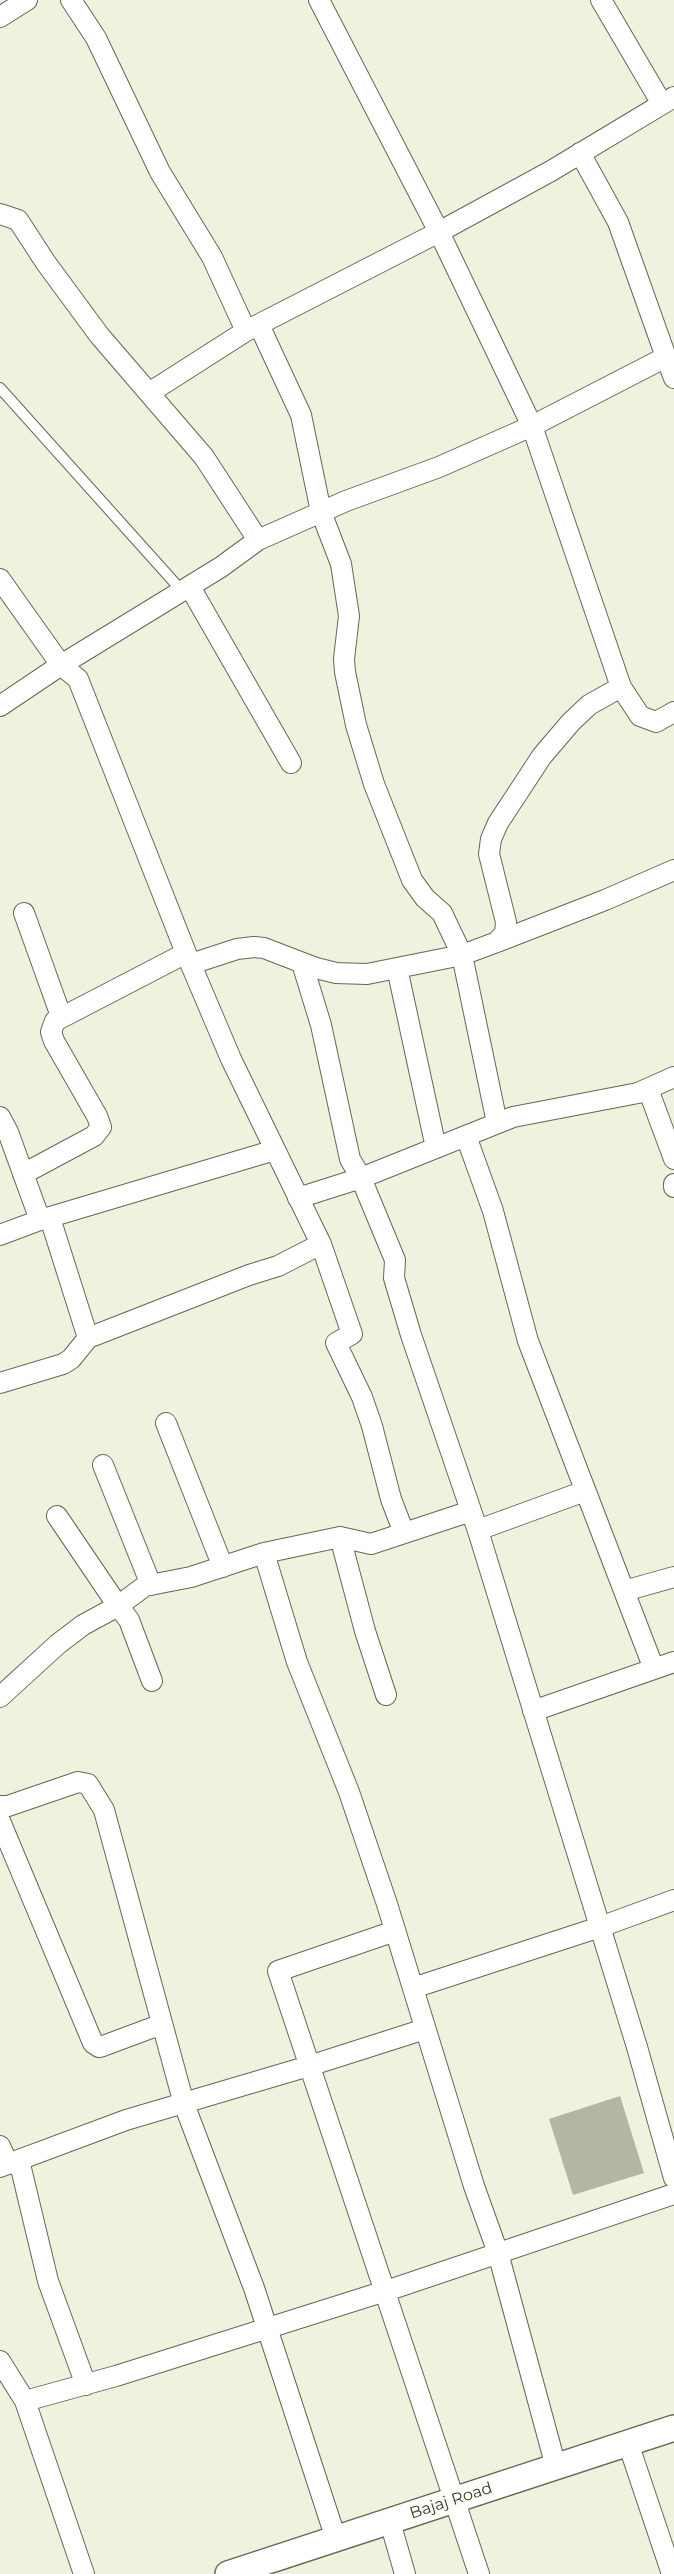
<!DOCTYPE html>
<style>
body{margin:0}
canvas{display:block;background:#eef3de}
</style>
<canvas width="674" height="2574"></canvas>
<script>
const ctx = document.querySelector('canvas').getContext('2d');
ctx.lineJoin = 'round';
function fill(path, color) { ctx.fillStyle = color; ctx.fill(path, 'evenodd'); }
const toPath = rows => new Path2D(rows.map(r => 'M' + r).join(''));
function stroke(path, color, width, dash) { ctx.strokeStyle = color; ctx.lineWidth = width; ctx.lineCap = dash ? 'butt' : 'round'; ctx.setLineDash(dash || []); ctx.stroke(path); }
function drawText(font, color, halo, rows, align = 'center') {
  ctx.font = font + ' Montserrat,sans-serif'; ctx.lineWidth = 5; ctx.setLineDash([]); ctx.textBaseline = 'middle'; ctx.strokeStyle = halo; ctx.fillStyle = color; for (const [text, x, y, turn = 0] of rows) {
    ctx.save(); ctx.translate(x, y); ctx.rotate((+turn || 0) * Math.PI / 180); ctx.textAlign = isNaN(turn) ? turn : align; if (halo) ctx.strokeText(text, 0, 0); ctx.fillText(text, 0, 0); ctx.restore();
  }
}
fill(toPath([
 [620,2096,644,2173,573,2195,549,2119]
]), '#b2b7a4');
const service = toPath([
 [0,388,182,591]
]);
const minor = toPath([
 [71,0,96,38,160,172,212,257,246,331],
 [319,0,439,232,532,426,621,687,640,716,656,722,674,712],
 [601,0,662,104],
 [0,17,27,0],
 [580,153,618,222,666,357],
 [0,214,18,220,46,263,99,335,204,457,258,540],
 [259,325,301,415,321,512,341,564,349,616,344,659,345,672,356,725,374,784,412,880,425,898,442,913,462,955,497,1123],
 [149,393,246,331,439,232,551,171,674,97],
 [0,579,61,665,78,679,186,953,231,1059,321,1244,352,1334,336,1343,362,1397,372,1426,391,1499,404,1533],
 [190,587,291,763],
 [0,706,61,665,221,567,258,540,346,501,439,467,532,426,666,357,674,378],
 [24,913,61,1016],
 [497,942,605,900,674,870],
 [302,963,321,1025,350,1159,361,1178,395,1260,394,1278,411,1335,479,1534,637,2047,674,2178],
 [191,964,237,949,254,947,264,948,316,968,336,973,367,974,462,955,497,942,505,933,506,922,489,854,491,839,498,823,542,756,571,722,589,705,621,687],
 [397,968,436,1148],
 [648,1089,674,1159],
 [0,1117,8,1132,40,1220],
 [466,1136,493,1211,528,1341,654,1669],
 [23,1174,94,1136,101,1127,97,1116,54,1041,51,1032,55,1021,186,953],
 [674,1184,674,1187],
 [298,1198,361,1178,513,1117,638,1093,674,1077],
 [50,1218,88,1338,249,1275,278,1266,321,1244],
 [0,1235,40,1220,275,1150],
 [0,1383,63,1364,71,1359,88,1338],
 [166,1423,223,1567],
 [103,1465,151,1585],
 [478,1530,585,1491],
 [340,1537,365,1631,386,1695],
 [264,1553,297,1662,349,1792,387,1904,474,2186,498,2253,556,2467],
 [624,1591,674,1577],
 [152,1681,129,1620,118,1606,145,1586,191,1577,264,1553,340,1537,371,1544,471,1511],
 [0,1697,58,1644,83,1625,118,1606,57,1516],
 [533,1711,674,1662],
 [0,1806,8,1806,78,1782,88,1784,104,1810,184,2104,254,2288,336,2539],
 [0,1821,93,2043,99,2047,103,2046,162,2024],
 [395,1931,278,1971,479,2574],
 [413,1988,600,1927,674,1900],
 [0,2146,8,2164],
 [19,2160,48,2281,86,2385],
 [0,2167,126,2120,309,2066,425,2029],
 [0,2361,25,2401,84,2574],
 [25,2401,116,2376,398,2287,674,2194],
 [628,2443,672,2574],
 [390,2522,405,2574]
]);
const tertiary = toPath([
 [228,2574,674,2428]
]);
stroke(service, '#646856', 12);
stroke(minor, '#646856', 22);
stroke(tertiary, '#646856', 28);
stroke(service, '#fff', 10);
stroke(minor, '#fff', 20);
stroke(tertiary, '#fff', 25);
drawText('16px', '#373931', '#fcfff3', [
 ["Bajaj Road",451,2501,-18]
]);
</script>
